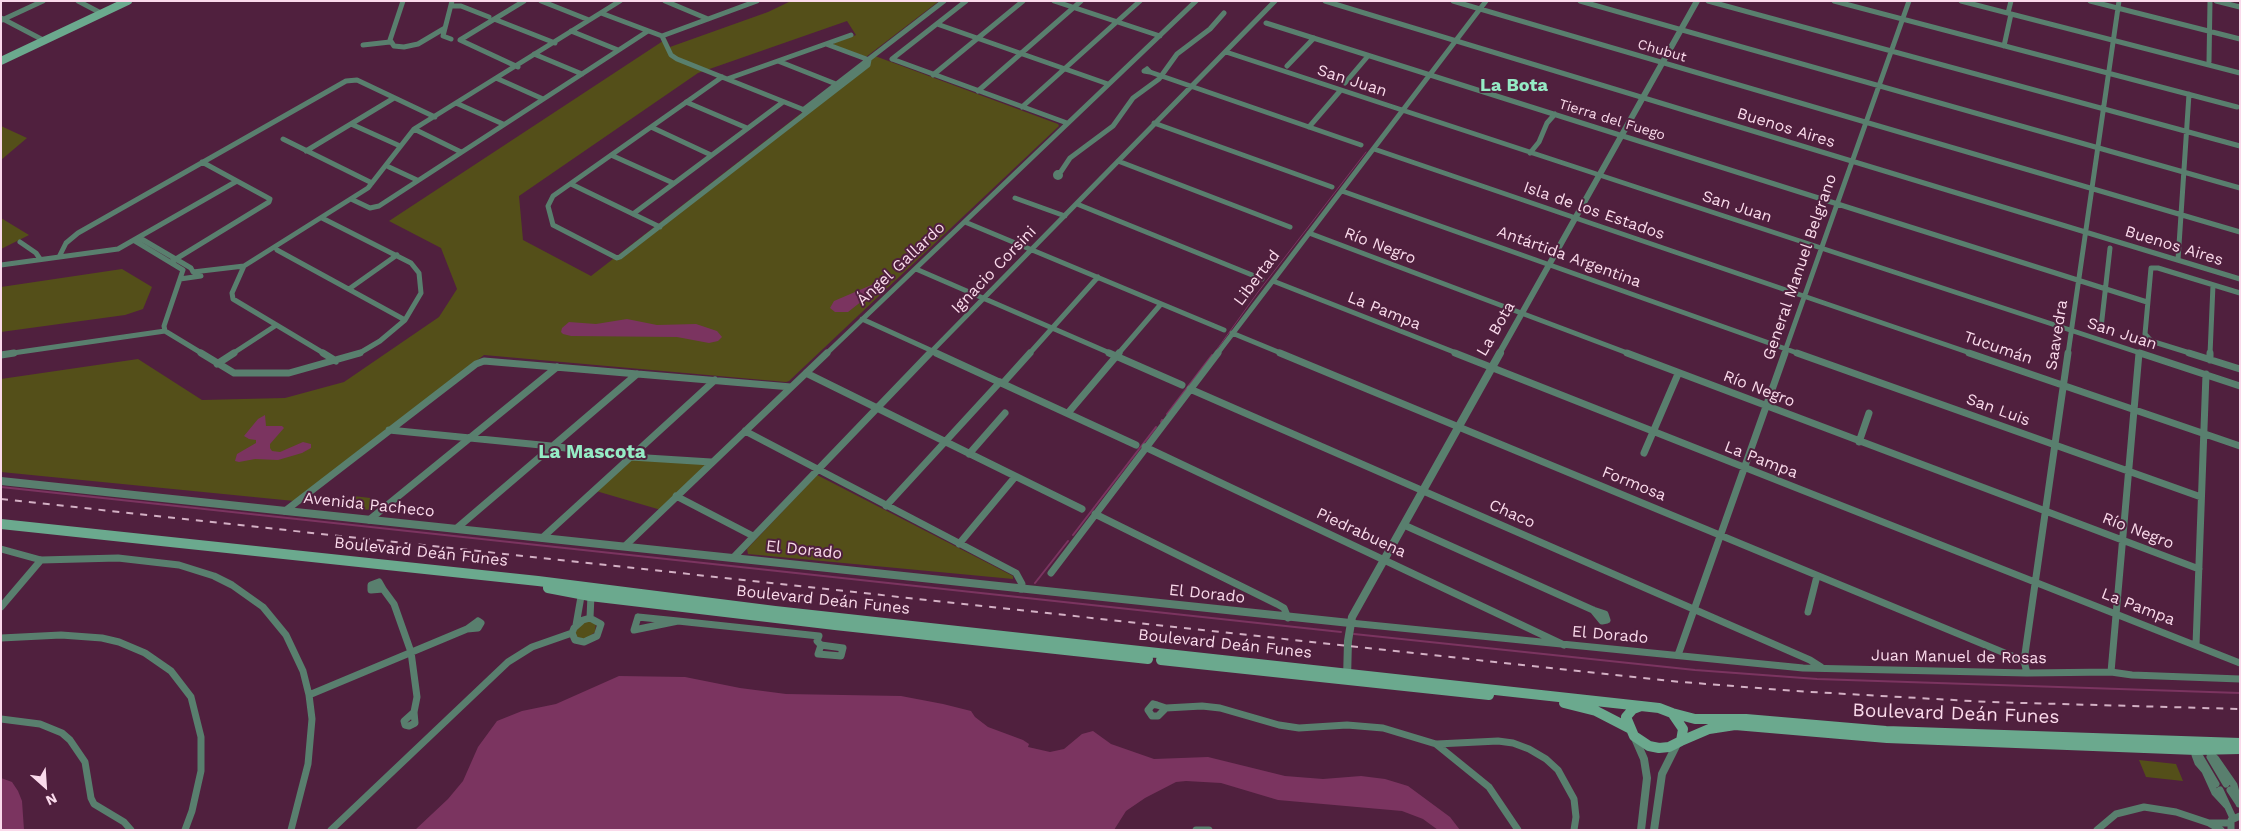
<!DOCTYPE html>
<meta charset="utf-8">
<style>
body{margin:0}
#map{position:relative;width:2241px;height:831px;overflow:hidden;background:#50203e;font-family:"Work Sans",sans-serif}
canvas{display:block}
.frame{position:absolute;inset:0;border:2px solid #fadaeb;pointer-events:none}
.north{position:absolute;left:20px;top:761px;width:50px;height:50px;-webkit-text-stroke:4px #50203e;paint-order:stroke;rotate:154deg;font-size:14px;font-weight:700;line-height:20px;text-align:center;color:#fadaeb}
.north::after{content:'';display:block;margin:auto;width:18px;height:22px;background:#fadaeb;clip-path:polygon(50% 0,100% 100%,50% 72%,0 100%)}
</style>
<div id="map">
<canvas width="2241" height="831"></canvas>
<div class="frame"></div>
<div class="north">N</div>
</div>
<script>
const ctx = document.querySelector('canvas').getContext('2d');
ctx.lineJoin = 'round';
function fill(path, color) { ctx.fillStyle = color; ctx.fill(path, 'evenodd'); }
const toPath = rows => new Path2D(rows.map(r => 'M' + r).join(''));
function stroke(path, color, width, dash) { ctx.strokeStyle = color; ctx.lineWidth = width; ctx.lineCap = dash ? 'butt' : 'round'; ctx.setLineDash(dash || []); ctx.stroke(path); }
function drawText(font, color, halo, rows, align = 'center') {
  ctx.font = font + ' "Work Sans",sans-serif'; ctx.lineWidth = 4; ctx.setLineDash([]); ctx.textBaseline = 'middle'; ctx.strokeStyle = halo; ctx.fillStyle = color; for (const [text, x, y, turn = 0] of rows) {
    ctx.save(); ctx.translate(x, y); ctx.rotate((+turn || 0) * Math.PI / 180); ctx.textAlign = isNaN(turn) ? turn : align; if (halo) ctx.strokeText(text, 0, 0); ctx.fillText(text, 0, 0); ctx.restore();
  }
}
fill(toPath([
 [791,1,939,1,866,57,833,45,834,43,856,35,847,21,698,73,519,196,523,240,591,276,875,56,1058,124,1059,126,789,381,786,382,484,355,294,501,1,472,1,379,138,359,202,400,285,398,344,382,439,317,457,289,441,248,389,221,666,39,670,47,768,12],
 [1,126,27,138,1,160],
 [1,218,29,235,1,249],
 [122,269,152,287,143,309,125,315,1,332,1,287],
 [631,458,707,464,661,510,596,491],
 [817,475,1013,576,1013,579,748,554,747,549],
 [353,496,379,499,372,510,346,508],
 [587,620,596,623,595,632,586,639,576,637,575,629],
 [2139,760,2176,764,2183,781,2146,777]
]), '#544f19');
fill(toPath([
 [876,283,878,286,876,290,848,312,835,312,830,308,834,301],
 [627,319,657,325,696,324,717,331,722,337,718,341,709,343,677,337,571,336,563,334,561,332,562,328,569,322,596,324],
 [265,415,266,426,282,426,284,428,270,444,270,448,272,451,280,452,303,442,311,444,311,448,302,453,278,460,255,459,239,462,235,461,237,454,256,443,256,440,249,439,244,436,258,419],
 [619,676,685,677,740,688,786,694,901,696,943,704,971,711,975,717,988,727,1023,740,1029,744,1028,747,1050,752,1064,749,1082,734,1093,731,1111,744,1154,759,1208,757,1285,776,1323,779,1361,776,1385,779,1408,786,1450,817,1460,830,1438,830,1423,819,1402,811,1278,800,1221,783,1186,781,1176,782,1145,798,1126,811,1114,830,415,830,448,799,463,781,478,747,497,721,522,711,556,704],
 [1,778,12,782,18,791,22,801,24,830,1,830]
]), '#7b3460');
stroke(toPath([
 [1215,352,1258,292,1366,152]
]), '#7b3460', 1);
stroke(toPath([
 [1167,414,1212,355],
 [1161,422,1162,420],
 [1,487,1341,632],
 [1073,535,1156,427],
 [1035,583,1068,541],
 [1354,634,1695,670,1817,679,2240,693]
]), '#7b3460', 2);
stroke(toPath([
 [78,1,99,12],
 [403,1,390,40,394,46,404,47,418,44,445,28],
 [541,1,589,20],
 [665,1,708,19],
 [1054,1,1160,36],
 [1325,1,2240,279],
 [1453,1,2240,232],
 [1580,1,2240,188],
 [1708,1,2240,146],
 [1834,1,2237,107],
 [1961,1,2240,73],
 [2090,1,2240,39],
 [2216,1,2240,7],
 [451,6,461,6,489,17],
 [601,13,662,36,757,1],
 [2008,13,2011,1],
 [1,18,45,41],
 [494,19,555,43],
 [2,20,43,1],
 [1266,23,2147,302],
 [937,24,1108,84],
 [571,31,618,50],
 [662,36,671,55,677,59,807,111],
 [451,39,443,36,452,1],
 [363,45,390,42],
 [2004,46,2011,14],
 [1226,52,2143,354],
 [534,54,582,74],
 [892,59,1067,123],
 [892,59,966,1],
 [778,61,836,84],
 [2209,62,2210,1],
 [1287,66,1314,38],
 [518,67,460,40,524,1],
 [1147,69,1150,72,1144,71,1147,69],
 [1150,72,1361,145],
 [933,75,1023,1],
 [722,77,553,196,548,206,553,225,617,258,620,257,868,65,869,60,826,44],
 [496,78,543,99],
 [727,79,851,35],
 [1345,83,1368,56],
 [978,91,1081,1],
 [686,102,747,128],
 [456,103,503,124],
 [1022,107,1140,1],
 [803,110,944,1],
 [1154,123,1332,187],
 [351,124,400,146],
 [651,127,711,155],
 [1309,127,1340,91],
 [414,129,461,152],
 [283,139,372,183],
 [1374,149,1973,354],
 [306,151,394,98],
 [1530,153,1539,142,1547,123,1555,114],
 [611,155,673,183],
 [1118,161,1290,227],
 [389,167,417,180],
 '1055.5 175a2.5 2.5 0 1 1 5 0a2.5 2.5 0 1 1-5 0Z',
 [1060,173,1070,158,1113,126,1133,98,1159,79,1177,54,1210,29,1224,13],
 [571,184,660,227],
 [1342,191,1800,354],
 [1015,198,1065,216],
 [351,199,370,208,379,206,648,31],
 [1077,204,1262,279],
 [633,214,783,102],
 [322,218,411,263,419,273,421,293,405,320,380,341,358,354],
 [965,222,1224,330],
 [1309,233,1630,354],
 [140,238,191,268,193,272,244,266,368,188,414,129,620,1],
 [135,241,183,270],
 [20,242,36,253,40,259],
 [277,250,405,320],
 [59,257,66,243,78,233,346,81,357,80,435,117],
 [2178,260,2189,94],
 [171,262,269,202,270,199,202,162],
 [1,265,118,249,237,181],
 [244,266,232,293,233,299,325,354],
 [916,269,1112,354],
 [183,270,164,326,165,331,203,354],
 [180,279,201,276],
 [1273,281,1459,354],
 [349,289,397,255],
 [862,319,939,354],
 [2101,328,2110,248],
 [1232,333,1283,354],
 [6,354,165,331],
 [232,354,275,326],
 [826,354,1196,1],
 [929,354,1275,1],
 [1029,354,1098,277],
 [1118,354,1161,304],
 [1217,354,1486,1],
 [1784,354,1909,1],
 [2068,354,2119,1],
 [2193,354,2151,341,2145,334,2151,268,2158,268,2240,293],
 [2210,354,2213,285]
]), '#597f6e', 5);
stroke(toPath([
 [201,353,234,373,289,373,360,353],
 [323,353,336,361],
 [936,353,1136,445],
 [1109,353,1182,385],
 [1280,353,2024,661],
 [1455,353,2240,663],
 [1627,353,2199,569],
 [1797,353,2201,497],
 [1969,353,2240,446],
 [2140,353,2240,386],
 [2189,353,2240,369],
 [1,355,14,353],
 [2210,360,2210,353],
 [217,364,234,353],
 [806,373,1082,509],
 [1003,383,1030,353],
 [1190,389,1810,660,1821,667],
 [1068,413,1119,353],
 [389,430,551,446,631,457,711,462],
 [745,431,1016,573,1022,584,1021,589],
 [1859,442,1869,413],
 [1145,447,1564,645],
 [1644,453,1678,374],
 [969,454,1005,413],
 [676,496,753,536],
 [886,506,1000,382],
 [285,511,476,364,484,361,791,387],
 [1095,514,1277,604,1284,608,1288,618],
 [369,520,557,367],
 [1404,525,1593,610],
 [457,528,637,374],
 [542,538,715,380],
 [959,544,1015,477],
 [625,546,827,353],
 [1,549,41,560,118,558,179,565,214,576,232,585,263,607,286,635,303,671,309,695,312,719,308,764,291,830],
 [733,558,930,353],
 [1051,573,1218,353],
 [379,582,383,589,371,590,371,585,379,582],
 [383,589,394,604,411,652,417,697,414,712],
 [1,607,41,560],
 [1593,610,1605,614,1607,620,1602,621,1593,610],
 [1808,612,1817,576],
 [638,617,678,621,634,630,638,617],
 [590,618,601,624,597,636,584,642,575,640,572,633,574,628,583,620,590,618],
 [590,618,591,595],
 [478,621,481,623,478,628,467,629,478,621],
 [678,621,819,636,817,641,821,645],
 [1350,623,1803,668,2027,673,2111,672,2132,675,2240,679],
 [576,625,582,591],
 [1,638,61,635,102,638,119,642,145,653,171,671,191,697,201,737,201,771,192,811,185,830],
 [821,645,843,648,841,656,818,654,821,645],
 [2196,645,2206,374],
 [1678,655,1785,353],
 [2111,672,2139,353],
 [2027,673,2024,661,2068,353],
 [309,695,467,629],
 [1153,704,1157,705,1166,708,1158,716,1152,716,1148,710,1153,704],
 [1166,708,1202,706,1220,708,1279,725,1299,728,1347,725,1383,728,1436,744,1489,787,1518,830],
 [414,712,415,723,409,726,405,725,404,721,414,712],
 [1,719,40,724,62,733,70,740,85,762,91,798,94,804,124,822,131,830],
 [1437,744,1498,741,1513,743,1529,749,1546,759,1558,770,1574,799,1576,817,1574,830],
 [2196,750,2195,755,2198,763,2205,771,2215,793,2227,806],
 [2196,750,2216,784],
 [2207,750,2216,759,2234,785,2239,804],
 [2210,757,2226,784],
 [2220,790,2233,818],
 [2230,790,2238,802],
 [331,830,508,662,532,647,572,633],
 [1196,830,1209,830],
 [2097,830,2116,814,2144,807,2176,812,2209,823],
 [2221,830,2209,823,2230,823],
 [2231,830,2231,820,2240,816]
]), '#597f6e', 7);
stroke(toPath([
 [1499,354,1697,1]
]), '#597f6e', 6);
stroke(toPath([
 [1,481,1350,623],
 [1347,679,1348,641,1352,617,1500,353],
 [1634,736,1644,759,1647,778,1641,830],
 [1654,830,1662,774,1677,744]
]), '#597f6e', 8);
stroke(toPath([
 [1,61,128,1]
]), '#6ba98e', 8);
stroke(toPath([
 [1,524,538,581,775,611,1641,706],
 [548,588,590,596,835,625,1148,659],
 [1161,660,1489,695],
 [1564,703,1596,711,1629,728],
 [1641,706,1659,708,1672,713,1683,729,1681,741,1669,747,1659,748,1649,746,1634,736,1626,717,1633,709,1641,706],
 [1672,713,1695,719,1746,719,1886,731,2240,743],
 [1681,741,1709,729,1735,725,1887,738,2196,750,2240,749]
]), '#6ba98e', 10);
stroke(toPath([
 [1,499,1670,681,1795,691,1988,702,2240,709]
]), '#d3b0c4', 2, [7, 7]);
drawText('14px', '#fadaeb', '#50203e', [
 ["Chubut",1662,51,16],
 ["Tierra del Fuego",1612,120,17]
]);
drawText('16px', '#fadaeb', '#50203e', [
 ["San Juan",1352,81,18],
 ["Buenos Aires",1786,128,17],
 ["San Juan",1737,207,18],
 ["Isla de los Estados",1594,211,19],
 ["Río Negro",1380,246,21],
 ["Buenos Aires",2174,246,17],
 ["Antártida Argentina",1569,257,20],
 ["Ángel Gallardo",901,264,-43],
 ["General Manuel Belgrano",1800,267,-71],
 ["Ignacio Corsini",994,270,-46],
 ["Libertad",1257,278,-53],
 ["La Pampa",1384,311,22],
 ["La Bota",1496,329,-60],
 ["San Juan",2122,334,18],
 ["Saavedra",2057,335,-81],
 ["Tucumán",1998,348,19],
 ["Río Negro",1759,389,21],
 ["San Luis",1998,410,20],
 ["La Pampa",1761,460,21],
 ["Formosa",1634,484,22],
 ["Avenida Pacheco",369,505,6],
 ["Chaco",1512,514,24],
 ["Río Negro",2138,531,21],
 ["Piedrabuena",1361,533,25],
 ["El Dorado",804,550,6],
 ["Boulevard Deán Funes",421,552,6],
 ["El Dorado",1207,594,6],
 ["Boulevard Deán Funes",823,600,6],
 ["La Pampa",2138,607,21],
 ["El Dorado",1610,635,5],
 ["Boulevard Deán Funes",1225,644,6],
 ["Juan Manuel de Rosas",1959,657,1]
]);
drawText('bold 18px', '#95ebc5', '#50203e', [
 ["La Bota",1514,86]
]);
drawText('bold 19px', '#95ebc5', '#50203e', [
 ["La Mascota",592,452]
]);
drawText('19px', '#fadaeb', '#50203e', [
 ["Boulevard Deán Funes",1956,714,2]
]);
</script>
